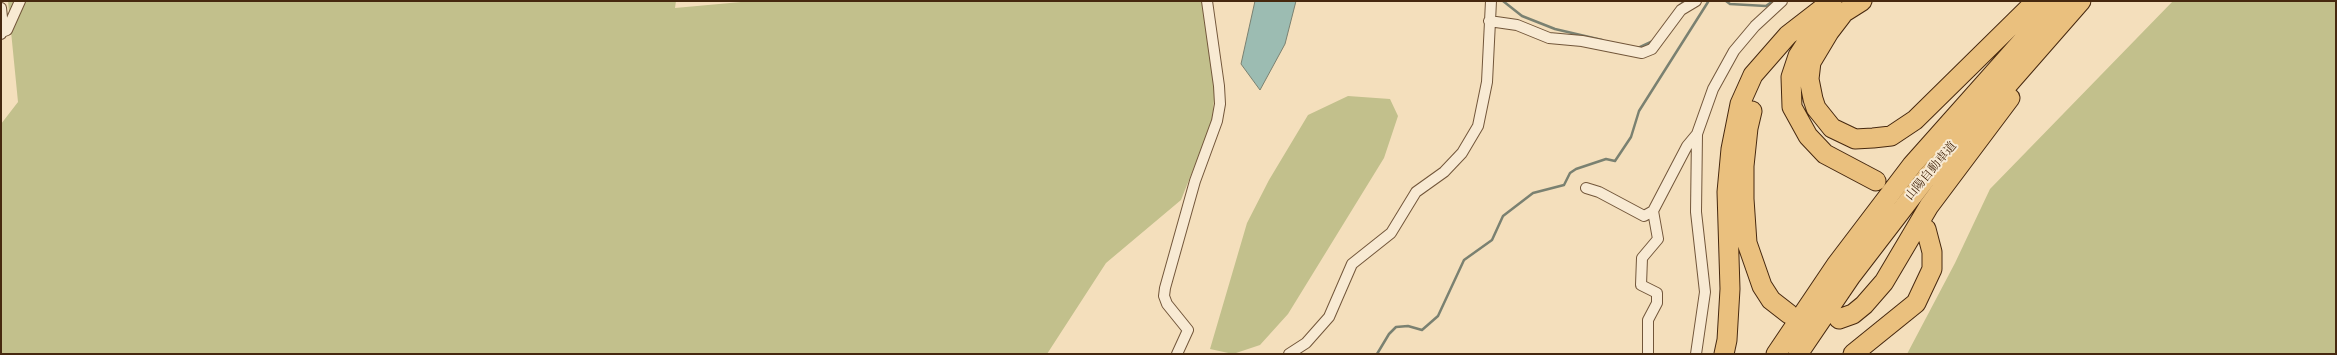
<!DOCTYPE html>
<meta charset="utf-8">
<style>
body{margin:0}
#map{position:relative;width:2337px;height:355px;overflow:hidden;background:#f4dfbc;font-family:"Sorts Mill Goudy",serif}
canvas{display:block}
.frame{position:absolute;inset:0;border:2px solid #46280f;pointer-events:none}
</style>
<div id="map">
<canvas width="2337" height="355"></canvas>
<div class="frame"></div>
</div>
<script>
const ctx = document.querySelector('canvas').getContext('2d');
ctx.lineJoin = 'round';
function fill(path, color) { ctx.fillStyle = color; ctx.fill(path, 'evenodd'); }
const toPath = rows => new Path2D(rows.map(r => 'M' + r).join(''));
function stroke(path, color, width, dash) { ctx.strokeStyle = color; ctx.lineWidth = width; ctx.lineCap = dash ? 'butt' : 'round'; ctx.setLineDash(dash || []); ctx.stroke(path); }
function drawText(font, color, halo, rows, align = 'center') {
  ctx.font = font + ' "Sorts Mill Goudy","Noto Serif JP",serif'; ctx.lineWidth = 4; ctx.setLineDash([]); ctx.textBaseline = 'middle'; ctx.strokeStyle = halo; ctx.fillStyle = color; for (const [text, x, y, turn = 0] of rows) {
    ctx.save(); ctx.translate(x, y); ctx.rotate((+turn || 0) * Math.PI / 180); ctx.textAlign = isNaN(turn) ? turn : align; if (halo) ctx.strokeText(text, 0, 0); ctx.fillText(text, 0, 0); ctx.restore();
  }
}
fill(toPath([
 [8,1,676,1,675,8,752,1,1203,1,1215,88,1212,122,1181,200,1106,263,1047,354,1,354,1,124,18,102],
 [2173,1,2336,1,2336,354,1907,354,1955,263,1990,189],
 [1348,96,1390,99,1398,116,1384,158,1288,314,1260,345,1233,354,1210,349,1247,223,1269,180,1308,115]
]), '#c2c08c');
const water = toPath([
 [1255,1,1296,1,1285,44,1260,90,1241,64,1255,1]
]);
fill(water, '#9cbcb2');
stroke(water, '#7a8171', 1);
stroke(toPath([
 [1503,1,1522,16,1555,29,1602,40],
 [1726,1,1730,4,1766,6,1773,1],
 [1680,5,1685,1],
 [1638,48,1653,41],
 [1377,354,1389,334,1396,327,1408,326,1422,330,1438,316,1464,260,1492,240,1503,216,1533,193,1564,185,1570,173,1576,169,1606,159,1615,161,1631,137,1639,111,1708,2]
]), '#7a8171', 2.5);
const minor = toPath([
 [1,8,3,27,1,34],
 [1489,21,1517,25,1549,38,1582,41,1642,53,1652,49,1681,10,1696,1],
 [2,32,7,30,20,1],
 [1586,188,1599,192,1644,216,1653,211,1687,146,1697,134],
 [1177,354,1188,330,1167,304,1164,296,1165,288,1195,181,1217,121,1220,104,1219,86,1207,1],
 [1289,354,1306,343,1329,317,1352,264,1391,233,1416,192,1444,172,1462,153,1478,126,1487,82,1491,1],
 [1648,354,1648,320,1657,303,1657,293,1641,285,1642,258,1658,239,1653,211],
 [1696,354,1705,292,1696,212,1697,134,1713,89,1734,51,1755,26,1782,1]
]);
const motorway = toPath([
 [1862,1,1824,25,1811,36,1798,56,1791,77,1792,107,1808,136,1825,154,1876,181],
 [1842,15,1829,32,1811,62,1809,79,1813,99,1816,108,1832,128,1855,139,1873,138,1891,136,1915,120,2036,1],
 [1752,111,1748,128,1744,166,1744,199,1747,243,1762,286,1771,300,1789,314],
 [1839,319,1853,314,1864,305,1884,282,1929,206,2010,98],
 [1724,354,1727,340,1730,289,1727,192,1731,149,1740,104,1753,75,1788,35,1832,1],
 [1776,354,1836,265,1912,165,2058,1],
 [1798,354,1851,276,1927,177,2081,1],
 [1853,354,1916,303,1932,269,1932,252,1926,229]
]);
stroke(minor, '#72563a', 12);
stroke(motorway, '#46280f', 21);
stroke(minor, '#f8ead3', 10);
stroke(motorway, '#eac07e', 19);
drawText('12px', '#46280f', '#f8ead3', [
 ["山陽自動車道",1932,172,-50]
]);
</script>
